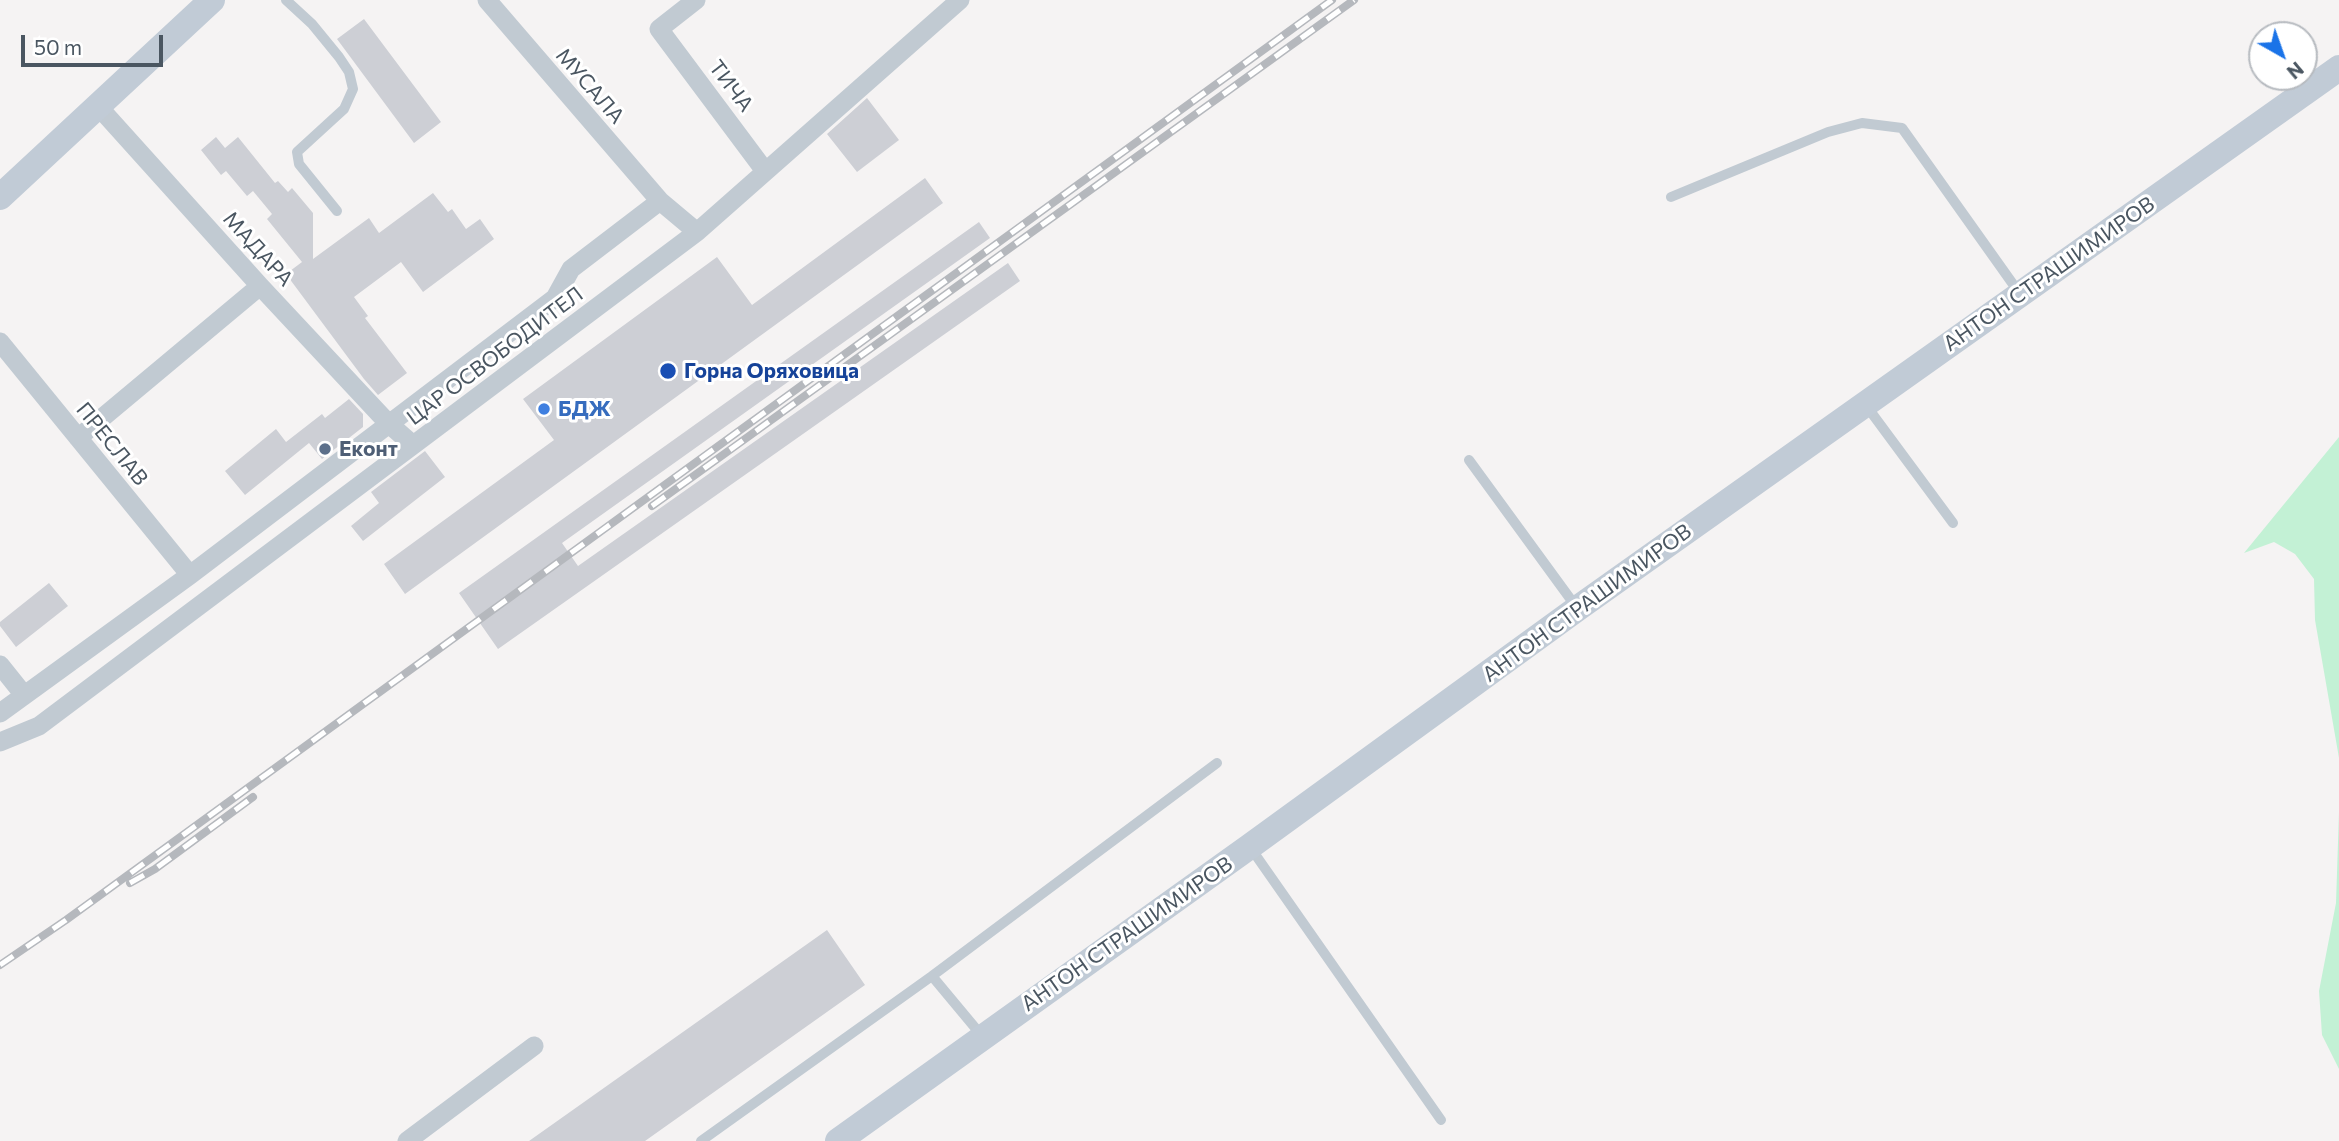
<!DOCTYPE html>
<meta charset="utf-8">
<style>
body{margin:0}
#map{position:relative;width:2339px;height:1141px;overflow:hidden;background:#f5f3f3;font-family:Commissioner,sans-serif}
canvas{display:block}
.north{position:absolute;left:2248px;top:21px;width:70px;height:70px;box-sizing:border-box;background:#fff;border:2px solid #b7bbc0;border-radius:50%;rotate:140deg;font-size:19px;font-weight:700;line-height:28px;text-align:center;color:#4a5661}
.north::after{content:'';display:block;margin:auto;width:24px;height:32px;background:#1a73e8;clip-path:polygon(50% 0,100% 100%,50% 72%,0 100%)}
.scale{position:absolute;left:21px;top:35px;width:142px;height:32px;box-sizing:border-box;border:4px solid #4a5661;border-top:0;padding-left:9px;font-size:21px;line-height:24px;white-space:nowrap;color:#4a5661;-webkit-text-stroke:5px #fff;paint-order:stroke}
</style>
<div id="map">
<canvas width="2339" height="1141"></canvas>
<div class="north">N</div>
<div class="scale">50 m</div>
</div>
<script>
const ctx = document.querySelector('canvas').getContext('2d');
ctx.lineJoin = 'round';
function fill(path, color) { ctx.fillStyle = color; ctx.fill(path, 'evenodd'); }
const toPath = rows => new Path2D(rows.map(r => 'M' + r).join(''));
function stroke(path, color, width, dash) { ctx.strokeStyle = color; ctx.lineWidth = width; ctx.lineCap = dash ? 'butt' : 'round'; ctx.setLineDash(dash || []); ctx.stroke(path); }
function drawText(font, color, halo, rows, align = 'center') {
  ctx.font = font + ' Commissioner,sans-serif'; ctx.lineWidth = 6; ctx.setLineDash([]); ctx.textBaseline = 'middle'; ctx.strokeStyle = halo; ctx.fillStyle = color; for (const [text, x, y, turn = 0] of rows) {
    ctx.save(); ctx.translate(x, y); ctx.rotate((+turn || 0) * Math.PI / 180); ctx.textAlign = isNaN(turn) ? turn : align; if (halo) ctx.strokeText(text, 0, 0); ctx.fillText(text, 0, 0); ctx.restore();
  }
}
fill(toPath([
 [2339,437,2339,758,2315,620,2314,579,2295,554,2274,542,2244,553],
 [2339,812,2339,1069,2322,1035,2319,991,2336,903]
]), '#c3f1d5');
fill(toPath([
 [364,19,441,122,414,143,337,39],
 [867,98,899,140,857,172,827,134],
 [216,137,225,148,238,137,275,183,278,181,288,192,292,188,313,213,313,259,369,218,379,233,433,193,448,212,452,209,466,229,480,219,494,239,423,292,401,262,354,297,368,316,365,318,407,373,378,395,364,379,286,274,302,262,267,219,272,214,253,191,247,196,226,171,221,175,201,150],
 [925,178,943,203,405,594,384,564,554,440,523,399,717,257,752,305],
 [979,222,990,238,562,543,578,566,1008,263,1020,281,498,649,459,593],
 [349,399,363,414,363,427,322,459,309,443,245,495,225,471,276,429,286,442,322,414,325,418],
 [425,451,445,477,363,541,351,526,379,503,371,492],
 [49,583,68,606,16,647,0,626,0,622],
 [827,930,865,985,645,1141,529,1141]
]), '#cdcfd5');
stroke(toPath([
 [286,0,312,24,339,57,349,72,353,89,344,109,297,152,299,164,337,211],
 [1671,197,1828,132,1862,123,1902,128,2020,294],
 [1865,404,1953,523],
 [1469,460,1577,608],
 [1250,847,1441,1120],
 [932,976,1217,763],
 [701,1141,932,976,982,1036]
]), '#c1cad2', 10);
stroke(toPath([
 [487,0,660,201,697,232],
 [696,0,659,29,765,171],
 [97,105,260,286,388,423,413,445],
 [0,342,190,575],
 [78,438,260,286],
 [0,665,24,695],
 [0,713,190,575,555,298,571,269,660,201],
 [0,742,39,726,697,232,960,0],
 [407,1141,534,1046]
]), '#c1cad2', 19);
stroke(toPath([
 [0,197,212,0],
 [838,1141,1249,847,1578,608,2339,68]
]), '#c1cbd6', 26);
const rail = toPath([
 [652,506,1354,0],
 [130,883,155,869,253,797],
 [0,965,66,920,1332,0]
]);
stroke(rail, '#b5b8bd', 8);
stroke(rail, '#fff', 5, [16]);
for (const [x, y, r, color] of [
 [668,371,9,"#1a4fb4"],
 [544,409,7,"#3f7fe0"],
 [325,449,7,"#5c6f8a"]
]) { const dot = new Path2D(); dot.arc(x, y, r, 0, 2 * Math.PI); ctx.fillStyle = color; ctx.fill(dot); stroke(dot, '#fff', 2.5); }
drawText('21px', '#4a5661', '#fff', [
 ["МУСАЛА",590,86,49],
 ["ТИЧА",731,86,53],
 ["МАДАРА",258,249,48],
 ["АНТОН СТРАШИМИРОВ",2049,274,-35],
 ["ЦАР ОСВОБОДИТЕЛ",495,356,-37],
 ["ПРЕСЛАВ",112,444,51],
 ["АНТОН СТРАШИМИРОВ",1587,603,-36],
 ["АНТОН СТРАШИМИРОВ",1127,934,-35]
]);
drawText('bold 21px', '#164399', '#fff', [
 ["Горна Оряховица",684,371]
], 'left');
drawText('bold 21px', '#366cbe', '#fff', [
 ["БДЖ",558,409]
], 'left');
drawText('bold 21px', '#4e5e75', '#fff', [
 ["Еконт",339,449]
], 'left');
</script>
